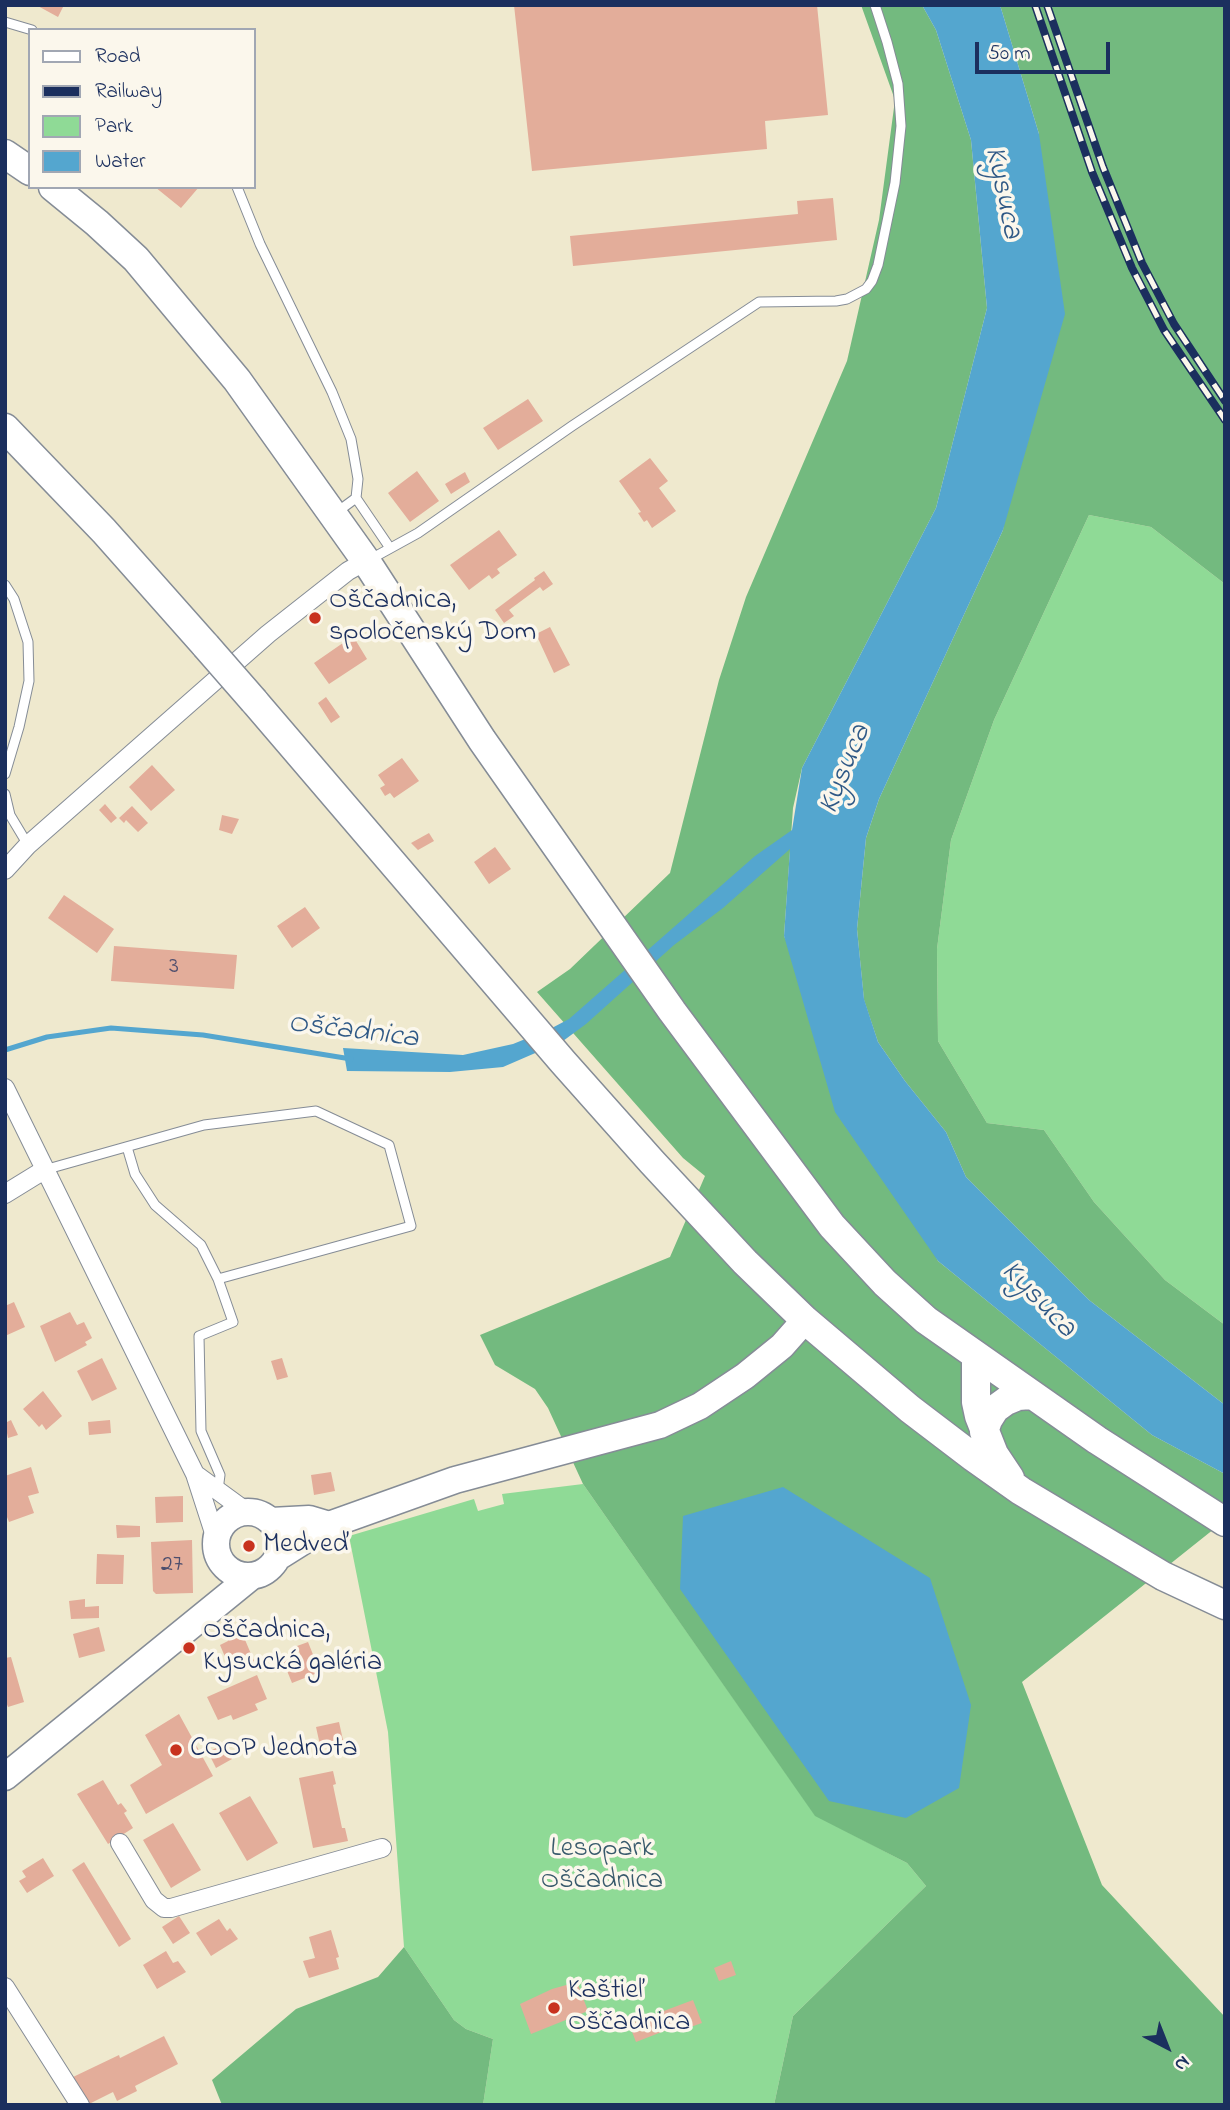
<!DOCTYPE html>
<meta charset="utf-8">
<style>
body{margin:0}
#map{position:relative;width:1230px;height:2110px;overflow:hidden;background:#efe9ce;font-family:"Indie Flower",sans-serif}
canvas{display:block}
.frame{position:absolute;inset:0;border:7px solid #1b2f5e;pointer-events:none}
.legend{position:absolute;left:28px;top:28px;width:228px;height:161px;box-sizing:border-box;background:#fbf7ec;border:2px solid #a1a7b3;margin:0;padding:9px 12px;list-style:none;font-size:21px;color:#1b2f5e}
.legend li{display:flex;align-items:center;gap:14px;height:35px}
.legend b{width:35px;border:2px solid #a1a7b3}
.north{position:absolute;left:1132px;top:2012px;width:70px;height:70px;-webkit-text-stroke:5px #fbf7ec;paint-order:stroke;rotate:138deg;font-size:19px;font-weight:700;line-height:28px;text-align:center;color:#1b2f5e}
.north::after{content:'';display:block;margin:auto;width:24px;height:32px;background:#1b2f5e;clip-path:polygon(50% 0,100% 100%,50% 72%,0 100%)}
.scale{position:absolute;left:975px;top:42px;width:135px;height:32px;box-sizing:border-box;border:4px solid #1b2f5e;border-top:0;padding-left:9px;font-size:21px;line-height:24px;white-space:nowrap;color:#1b2f5e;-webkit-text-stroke:5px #fbf7ec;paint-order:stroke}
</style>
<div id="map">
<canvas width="1230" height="2110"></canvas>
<div class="frame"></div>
<ul class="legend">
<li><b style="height:9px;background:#fff"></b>Road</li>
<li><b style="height:9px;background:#1b2f5e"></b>Railway</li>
<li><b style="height:19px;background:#8fda96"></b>Park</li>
<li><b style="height:19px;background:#54a6cf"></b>Water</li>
</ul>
<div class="north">N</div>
<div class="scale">50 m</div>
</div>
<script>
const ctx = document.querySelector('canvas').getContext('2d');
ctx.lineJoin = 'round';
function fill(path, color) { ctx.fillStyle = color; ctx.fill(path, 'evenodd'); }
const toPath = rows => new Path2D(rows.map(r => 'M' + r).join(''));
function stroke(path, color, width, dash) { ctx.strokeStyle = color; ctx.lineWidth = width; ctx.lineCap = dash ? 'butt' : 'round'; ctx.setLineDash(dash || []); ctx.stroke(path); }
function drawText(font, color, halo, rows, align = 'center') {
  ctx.font = font + ' "Indie Flower",sans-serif'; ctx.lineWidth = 7; ctx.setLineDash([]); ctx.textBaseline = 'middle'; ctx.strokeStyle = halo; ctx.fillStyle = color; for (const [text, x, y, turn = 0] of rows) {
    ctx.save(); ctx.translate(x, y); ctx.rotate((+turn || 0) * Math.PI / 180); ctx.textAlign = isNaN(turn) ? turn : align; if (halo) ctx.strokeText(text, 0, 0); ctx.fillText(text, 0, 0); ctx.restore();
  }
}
fill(toPath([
 [1089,515,1151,527,1225,584,1225,1325,1165,1280,1094,1202,1044,1130,987,1123,938,1041,937,949,951,840,994,720],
 [583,1484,815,1815,907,1863,926,1886,793,2016,774,2105,483,2105,493,2039,466,2029,454,2020,404,1947,388,1732,349,1536,474,1499,478,1511,504,1504,502,1494]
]), '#8fda96');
fill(toPath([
 [861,5,922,5,936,30,971,140,987,308,936,508,802,768,793,808,784,936,938,1261,1152,1435,1225,1474,1225,1528,1219,1525,1022,1682,1102,1885,1225,2017,1225,2105,774,2105,793,2016,926,1886,907,1863,815,1816,583,1484,548,1408,535,1389,495,1365,480,1335,670,1257,705,1176,683,1158,537,992,570,969,670,873,719,680,746,597,847,361,879,220,895,100],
 [1000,5,1225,5,1225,584,1151,527,1089,515,994,720,951,840,937,949,938,1041,987,1123,1044,1130,1094,1202,1165,1280,1225,1325,1225,1405,1089,1300,966,1177,946,1132,905,1081,878,1042,864,1000,857,929,866,838,879,799,1003,530,1039,134],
 [404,1947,454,2020,466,2029,493,2039,483,2105,222,2105,212,2080,296,2009,378,1977]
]), '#73ba7f');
fill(toPath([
 [922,5,1000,5,1039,134,1065,314,1003,530,879,799,866,838,857,929,864,999,878,1042,905,1081,946,1132,966,1177,1089,1300,1225,1405,1225,1474,1152,1435,938,1261,835,1112,784,936,790,849,723,908,674,945,586,1024,563,1041,503,1067,450,1072,347,1071,343,1048,463,1055,513,1044,550,1029,569,1019,755,856,792,830,802,768,936,508,987,308,971,140,936,30],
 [783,1487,930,1578,971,1705,959,1788,906,1818,829,1801,680,1589,683,1516]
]), '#54a6cf');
stroke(toPath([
 [5,1050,47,1037,111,1028,203,1035,351,1059]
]), '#54a6cf', 5);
fill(toPath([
 [36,5,64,5,58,17],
 [514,5,817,5,828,115,765,121,767,149,532,171],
 [155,187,199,187,181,208],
 [833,198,837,240,573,266,570,236,798,214,797,201],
 [528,399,543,421,498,450,483,428],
 [650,458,668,481,659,488,676,511,652,528,647,520,644,522,638,513,641,512,619,481],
 [417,471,439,501,410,522,388,493],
 [465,472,470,482,451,494,445,484],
 [499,530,517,555,497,569,500,573,492,579,489,575,469,590,450,565],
 [544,571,553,584,543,591,540,587,509,610,514,616,504,623,495,610,535,580,534,578],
 [550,627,570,665,554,673,536,634],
 [353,636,367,659,329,684,314,663],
 [326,697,340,717,331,723,318,703],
 [402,758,419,781,394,798,390,793,385,796,380,788,385,785,378,775],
 [152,765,175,790,151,811,129,787],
 [105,804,117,818,111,823,99,810],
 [132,806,148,823,138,832,126,820,124,823,119,818],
 [222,815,239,819,232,834,219,830],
 [429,833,434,841,418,850,411,843],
 [495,847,511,869,489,884,474,862],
 [64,895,114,929,97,953,48,918],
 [305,907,320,928,292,948,277,926],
 [114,946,237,955,234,989,111,981],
 [14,1302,25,1327,5,1336,5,1306],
 [70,1312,77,1325,84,1322,92,1338,85,1342,87,1345,55,1362,40,1326],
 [102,1358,117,1389,92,1401,77,1371],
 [282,1358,288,1377,277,1380,271,1361],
 [43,1391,62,1416,46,1430,42,1424,39,1427,23,1409],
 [11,1420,18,1435,8,1438,5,1423],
 [110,1420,111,1433,89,1435,88,1422],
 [31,1467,39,1493,28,1496,34,1513,9,1522,5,1512,5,1476],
 [331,1472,335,1491,314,1495,311,1475],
 [183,1496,183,1522,156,1523,155,1497],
 [116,1525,140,1526,140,1537,117,1538],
 [192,1540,193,1593,156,1594,153,1591,151,1542],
 [97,1554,124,1555,123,1584,96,1584],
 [85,1599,85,1607,99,1606,99,1618,71,1619,69,1601],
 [99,1627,105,1651,79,1658,73,1634],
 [237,1628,241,1636,243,1635,254,1661,231,1671,220,1645,228,1641,225,1633],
 [308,1642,320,1672,292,1683,283,1661,300,1654,297,1646],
 [11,1657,24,1702,8,1707,5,1699,5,1658],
 [257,1675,267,1699,255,1704,258,1710,233,1720,231,1715,218,1720,207,1697],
 [179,1714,213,1776,146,1814,130,1785,162,1765,145,1735],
 [339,1722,343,1740,320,1745,316,1727],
 [224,1744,232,1759,216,1768,208,1752],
 [333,1771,336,1784,333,1785,342,1828,345,1828,348,1841,313,1848,299,1778],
 [103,1780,118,1805,121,1803,127,1811,124,1813,133,1828,108,1844,77,1794],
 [250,1796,278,1843,247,1861,219,1813],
 [173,1823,201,1870,171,1888,143,1840],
 [43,1858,54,1876,27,1893,19,1881,26,1877,22,1871],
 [84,1862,131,1939,119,1947,72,1870],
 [179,1916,190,1933,173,1944,162,1927],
 [219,1919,227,1931,230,1928,238,1939,211,1956,196,1933],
 [331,1930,339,1957,336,1958,339,1969,309,1978,303,1961,315,1958,309,1937],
 [166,1951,173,1963,178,1961,186,1972,157,1989,143,1965],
 [731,1961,736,1975,719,1981,714,1968],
 [577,1982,588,2011,531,2034,520,2004,552,1989],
 [693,2000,702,2023,679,2031,677,2026,636,2042,629,2024],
 [164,2036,178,2064,135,2086,137,2091,117,2101,113,2092,87,2105,73,2077,119,2055,120,2058]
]), '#e3ad9a');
const lane = toPath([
 [5,22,32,30],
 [237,187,260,244,332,392,351,439,358,479,356,498,337,512],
 [356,498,390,548],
 [369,560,418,533,572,426,759,302,836,301,847,299,866,289,872,281,878,265,895,183,901,126,898,84,887,42,875,5],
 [5,585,14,599,28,642,29,681,19,727,5,774],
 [5,794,10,815,28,845],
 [44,1170,204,1125,316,1111,389,1145,411,1226,218,1279,201,1245,155,1205,135,1174,127,1147],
 [218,1490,220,1475,201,1431,199,1336,233,1322,218,1279]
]);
const street = toPath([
 [5,870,28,845,268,634,348,571,366,561],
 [5,1088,195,1474,216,1539],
 [5,1194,44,1170],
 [195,1474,247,1512],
 [120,1843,154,1900,164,1908,171,1908,382,1848],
 [5,1987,80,2105]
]);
const secondary = toPath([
 '216 1544a32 32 0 1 1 64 0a32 32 0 1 1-64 0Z',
 [271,1521,309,1519,329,1525],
 [278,1557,329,1525,455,1480,660,1425,700,1406,745,1376,782,1346,805,1320],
 [5,1777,252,1576]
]);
const primary = toPath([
 [5,154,30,171],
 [53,187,97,223,136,259,237,380,366,561,482,740,604,914,672,1011,832,1226,885,1283,926,1320,1097,1440,1225,1522],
 [5,428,104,531,206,646],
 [254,701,563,1062,652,1162,745,1262,805,1320,910,1409,973,1457,1021,1491,1163,1576,1225,1605],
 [976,1356,976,1402,979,1416,994,1454,1010,1478],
 [984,1432,988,1420,995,1409,1006,1401,1018,1396,1031,1395]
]);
stroke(lane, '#858c96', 11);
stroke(street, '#858c96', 20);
stroke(secondary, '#858c96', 29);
stroke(primary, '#858c96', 31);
stroke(lane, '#fff', 9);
stroke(street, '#fff', 18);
stroke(secondary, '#fff', 26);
stroke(primary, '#fff', 28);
const rail = toPath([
 [1035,5,1092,172,1132,268,1164,330,1225,420],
 [1047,5,1103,167,1142,263,1174,324,1225,401]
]);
stroke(rail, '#1b2f5e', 8);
stroke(rail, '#fbf7ec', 5, [16]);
const primaryBridge = toPath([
 [206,646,254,701]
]);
stroke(primaryBridge, '#858c96', 31, []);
stroke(primaryBridge, '#fff', 28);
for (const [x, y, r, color] of [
 [315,618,7,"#c8321e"],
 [249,1546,7,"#c8321e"],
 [189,1648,7,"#c8321e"],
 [176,1750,7,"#c8321e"],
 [554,2008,7,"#c8321e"]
]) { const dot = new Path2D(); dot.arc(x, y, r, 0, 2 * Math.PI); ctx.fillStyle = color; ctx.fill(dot); stroke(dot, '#fbf7ec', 2.5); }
drawText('24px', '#4d4e6d', null, [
 ["3",174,968],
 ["27",172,1566]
]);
drawText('28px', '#1b2f5e', '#fbf7ec', [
 ["Oščadnica,",329,602],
 ["spoločenský Dom",329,634],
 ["Medveď",263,1546],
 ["Oščadnica,",203,1632],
 ["Kysucká galéria",203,1664],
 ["COOP Jednota",190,1750],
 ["Kaštieľ",568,1992],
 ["Oščadnica",568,2024]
], 'left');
drawText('28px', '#385a6c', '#fbf7ec', [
 ["Lesopark",602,1850],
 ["Oščadnica",602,1882]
]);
drawText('italic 30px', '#2f5986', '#fbf7ec', [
 ["Kysuca",1001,193,78],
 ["Kysuca",847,770,-68],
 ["Oščadnica",353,1033,7],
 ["Kysuca",1037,1301,46]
]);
</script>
